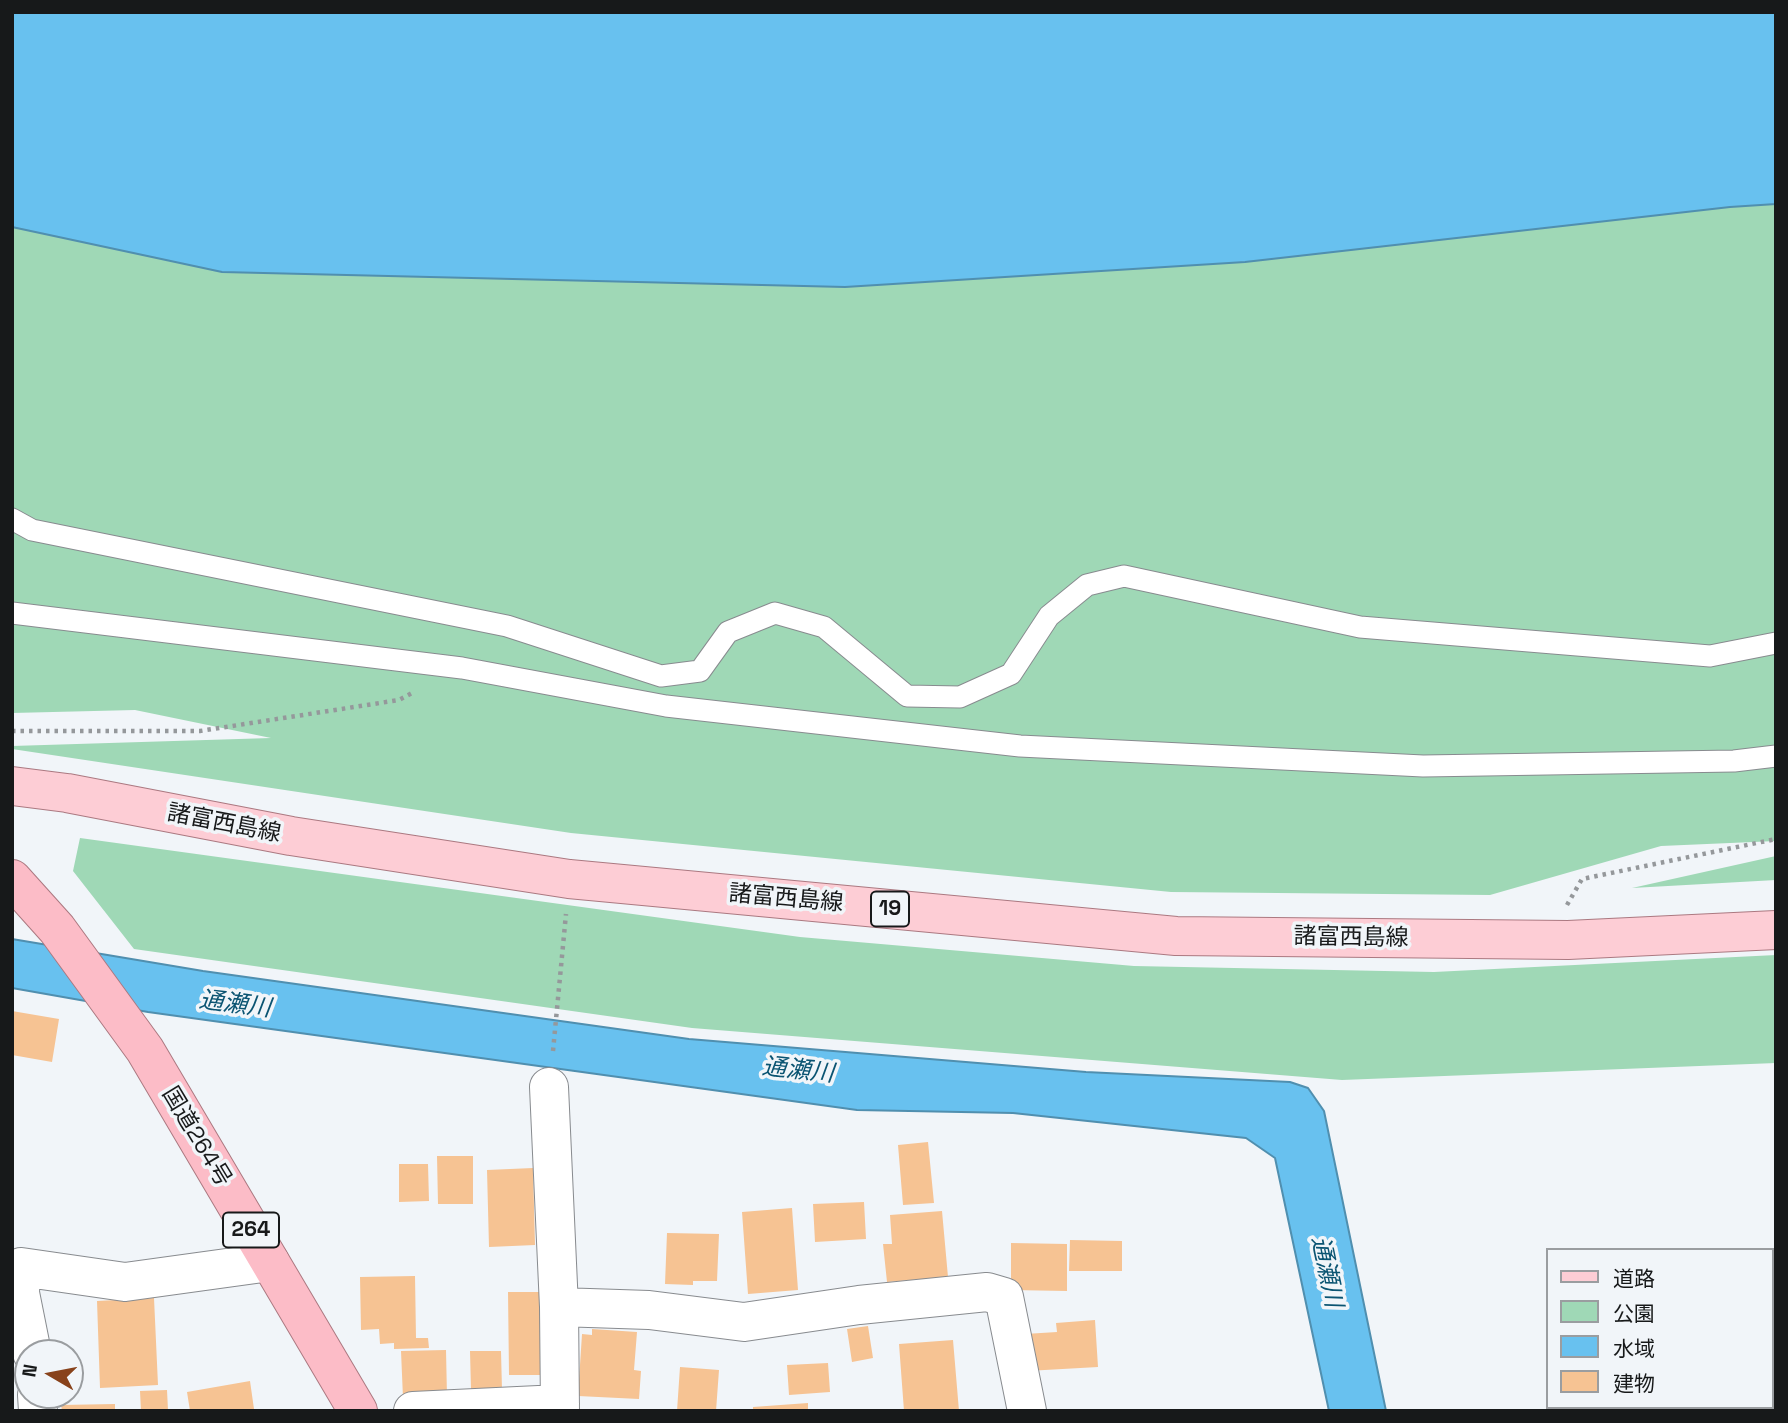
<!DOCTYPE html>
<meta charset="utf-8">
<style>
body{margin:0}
#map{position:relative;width:1788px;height:1423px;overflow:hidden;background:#f1f5f9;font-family:"Space Grotesk","Noto Sans JP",sans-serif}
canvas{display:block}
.frame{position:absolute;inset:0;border:14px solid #17191a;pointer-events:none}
.legend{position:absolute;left:1546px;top:1248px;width:228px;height:161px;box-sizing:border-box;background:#f1f5f9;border:2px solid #9a9da0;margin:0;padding:9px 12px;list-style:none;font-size:21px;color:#17191a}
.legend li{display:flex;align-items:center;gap:14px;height:35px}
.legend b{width:35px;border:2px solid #9a9da0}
.north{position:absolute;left:14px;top:1339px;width:70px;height:70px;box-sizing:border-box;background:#f1f5f9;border:2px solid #9a9da0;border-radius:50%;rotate:280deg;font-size:19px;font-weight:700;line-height:28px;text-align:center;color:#17191a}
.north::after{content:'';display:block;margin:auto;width:24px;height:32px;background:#88421b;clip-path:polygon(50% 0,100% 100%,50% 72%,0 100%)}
</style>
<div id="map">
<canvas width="1788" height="1423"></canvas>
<div class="frame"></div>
<ul class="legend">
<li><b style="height:9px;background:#fdcdd5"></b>道路</li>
<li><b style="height:19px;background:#9fd8b6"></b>公園</li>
<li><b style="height:19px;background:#68c1ef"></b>水域</li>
<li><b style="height:19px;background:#f6c393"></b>建物</li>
</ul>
<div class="north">N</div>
</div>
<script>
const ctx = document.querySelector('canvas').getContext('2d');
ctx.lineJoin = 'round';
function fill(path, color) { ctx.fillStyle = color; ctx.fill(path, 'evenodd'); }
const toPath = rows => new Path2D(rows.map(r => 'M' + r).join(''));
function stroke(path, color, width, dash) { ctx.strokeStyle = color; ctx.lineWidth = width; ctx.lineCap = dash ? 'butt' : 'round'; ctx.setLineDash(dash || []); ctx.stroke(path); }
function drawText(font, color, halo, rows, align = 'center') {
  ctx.font = font + ' "Space Grotesk","Noto Sans JP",sans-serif'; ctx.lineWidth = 7; ctx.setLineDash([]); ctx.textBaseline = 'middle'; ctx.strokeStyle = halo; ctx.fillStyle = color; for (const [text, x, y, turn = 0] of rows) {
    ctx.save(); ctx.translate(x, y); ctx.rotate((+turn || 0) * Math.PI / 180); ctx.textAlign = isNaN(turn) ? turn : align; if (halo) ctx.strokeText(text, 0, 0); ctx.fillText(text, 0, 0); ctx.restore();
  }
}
fill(toPath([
 [1776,204,1776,841,1661,846,1490,895,1171,892,571,833,12,749,12,746,271,738,135,710,12,713,12,227,222,272,845,287,1245,262,1730,207],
 [80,838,800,937,1134,966,1434,972,1776,955,1776,1063,1342,1080,692,1028,134,949,73,871],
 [1776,856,1776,880,1632,888]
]), '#9fd8b6');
const water = toPath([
 [12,12,1776,12,1776,204,1730,207,1245,262,845,287,222,272,12,227,12,12],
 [12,939,203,971,689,1039,1086,1072,1290,1082,1308,1088,1324,1111,1386,1411,1329,1411,1275,1158,1246,1138,1013,1113,857,1110,148,1012,12,988,12,939]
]);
fill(water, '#68c1ef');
stroke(water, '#508faf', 2);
fill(toPath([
 [12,1011,59,1019,52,1062,12,1055],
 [928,1142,934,1203,903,1205,898,1145],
 [437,1156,473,1156,473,1204,438,1204],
 [399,1164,428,1164,429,1201,399,1202],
 [533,1168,535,1245,489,1247,487,1170],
 [864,1202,866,1239,815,1242,813,1204],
 [792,1208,798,1290,748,1294,742,1212],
 [942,1211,948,1277,887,1282,883,1244,892,1244,890,1215],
 [667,1233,719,1234,717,1281,693,1281,693,1285,665,1284],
 [1070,1240,1122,1241,1122,1271,1069,1271],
 [1011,1243,1067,1244,1067,1291,1011,1290],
 [415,1276,416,1338,428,1338,429,1348,394,1349,394,1343,380,1344,379,1329,361,1330,360,1277],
 [508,1292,540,1292,541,1375,509,1375],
 [154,1298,158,1385,100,1388,97,1301],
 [1095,1320,1098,1367,1027,1371,1025,1334,1057,1332,1056,1323],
 [868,1326,873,1358,852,1362,847,1329],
 [592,1329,637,1332,634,1370,641,1371,639,1399,578,1396,582,1334,592,1335],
 [953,1340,959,1411,904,1411,899,1344],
 [446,1350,447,1397,403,1398,401,1351],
 [470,1351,501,1351,502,1390,471,1390],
 [828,1363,830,1392,789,1395,787,1365],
 [680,1367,719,1370,716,1411,677,1411],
 [250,1381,254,1409,190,1411,187,1392],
 [167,1390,168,1410,141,1411,140,1391],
 [808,1403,808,1411,753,1411,753,1407],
 [115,1404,115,1411,62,1411,61,1405]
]), '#f6c393');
const service = toPath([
 [12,519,32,530,507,626,661,676,700,671,728,632,775,613,824,627,907,696,960,697,1011,674,1049,616,1087,585,1124,576,1360,627,1710,656,1776,643],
 [12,613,462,668,666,706,1020,746,1423,766,1734,761,1776,756]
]);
const minor = toPath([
 [549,1087,559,1307,560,1411],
 [559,1307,649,1310,744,1322,859,1305,987,1292,1004,1297,1027,1411],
 [32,1353,20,1293,21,1267,125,1282,270,1262],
 [37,1395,38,1411],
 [413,1411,560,1404]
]);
const primary = toPath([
 [12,786,67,793,291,836,569,879,1176,936,1568,940,1776,930]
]);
const trunk = toPath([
 [12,879,57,929,145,1050,358,1411]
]);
stroke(service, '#888b8f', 23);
stroke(minor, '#888b8f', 40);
stroke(primary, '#ab7981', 40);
stroke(trunk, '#ab7981', 40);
stroke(toPath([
 [12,731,200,731,399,700,414,692],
 [1567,905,1582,879,1776,839],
 [553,1051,566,914]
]), '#95989b', 4.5, [3.5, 5]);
stroke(service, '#fff', 21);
stroke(minor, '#fff', 38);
stroke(primary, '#fdcdd5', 38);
stroke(trunk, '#fcbcc7', 38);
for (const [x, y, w] of [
 [890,909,38],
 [251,1230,56]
]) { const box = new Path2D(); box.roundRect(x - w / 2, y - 17.5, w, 35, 5); ctx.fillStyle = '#f1f5f9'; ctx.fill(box); stroke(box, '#17191a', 2); }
drawText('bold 21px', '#17191a', null, [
 ["19",890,909],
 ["264",251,1230]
]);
drawText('23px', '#17191a', '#f1f5f9', [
 ["諸富西島線",224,824,11],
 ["諸富西島線",786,899,5],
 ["諸富西島線",1351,938,1],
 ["国道264号",196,1137,59]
]);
drawText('italic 24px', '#0b5472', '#f1f5f9', [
 ["通瀬川",235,1005,7],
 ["通瀬川",798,1071,6],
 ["通瀬川",1326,1272,78]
]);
</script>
